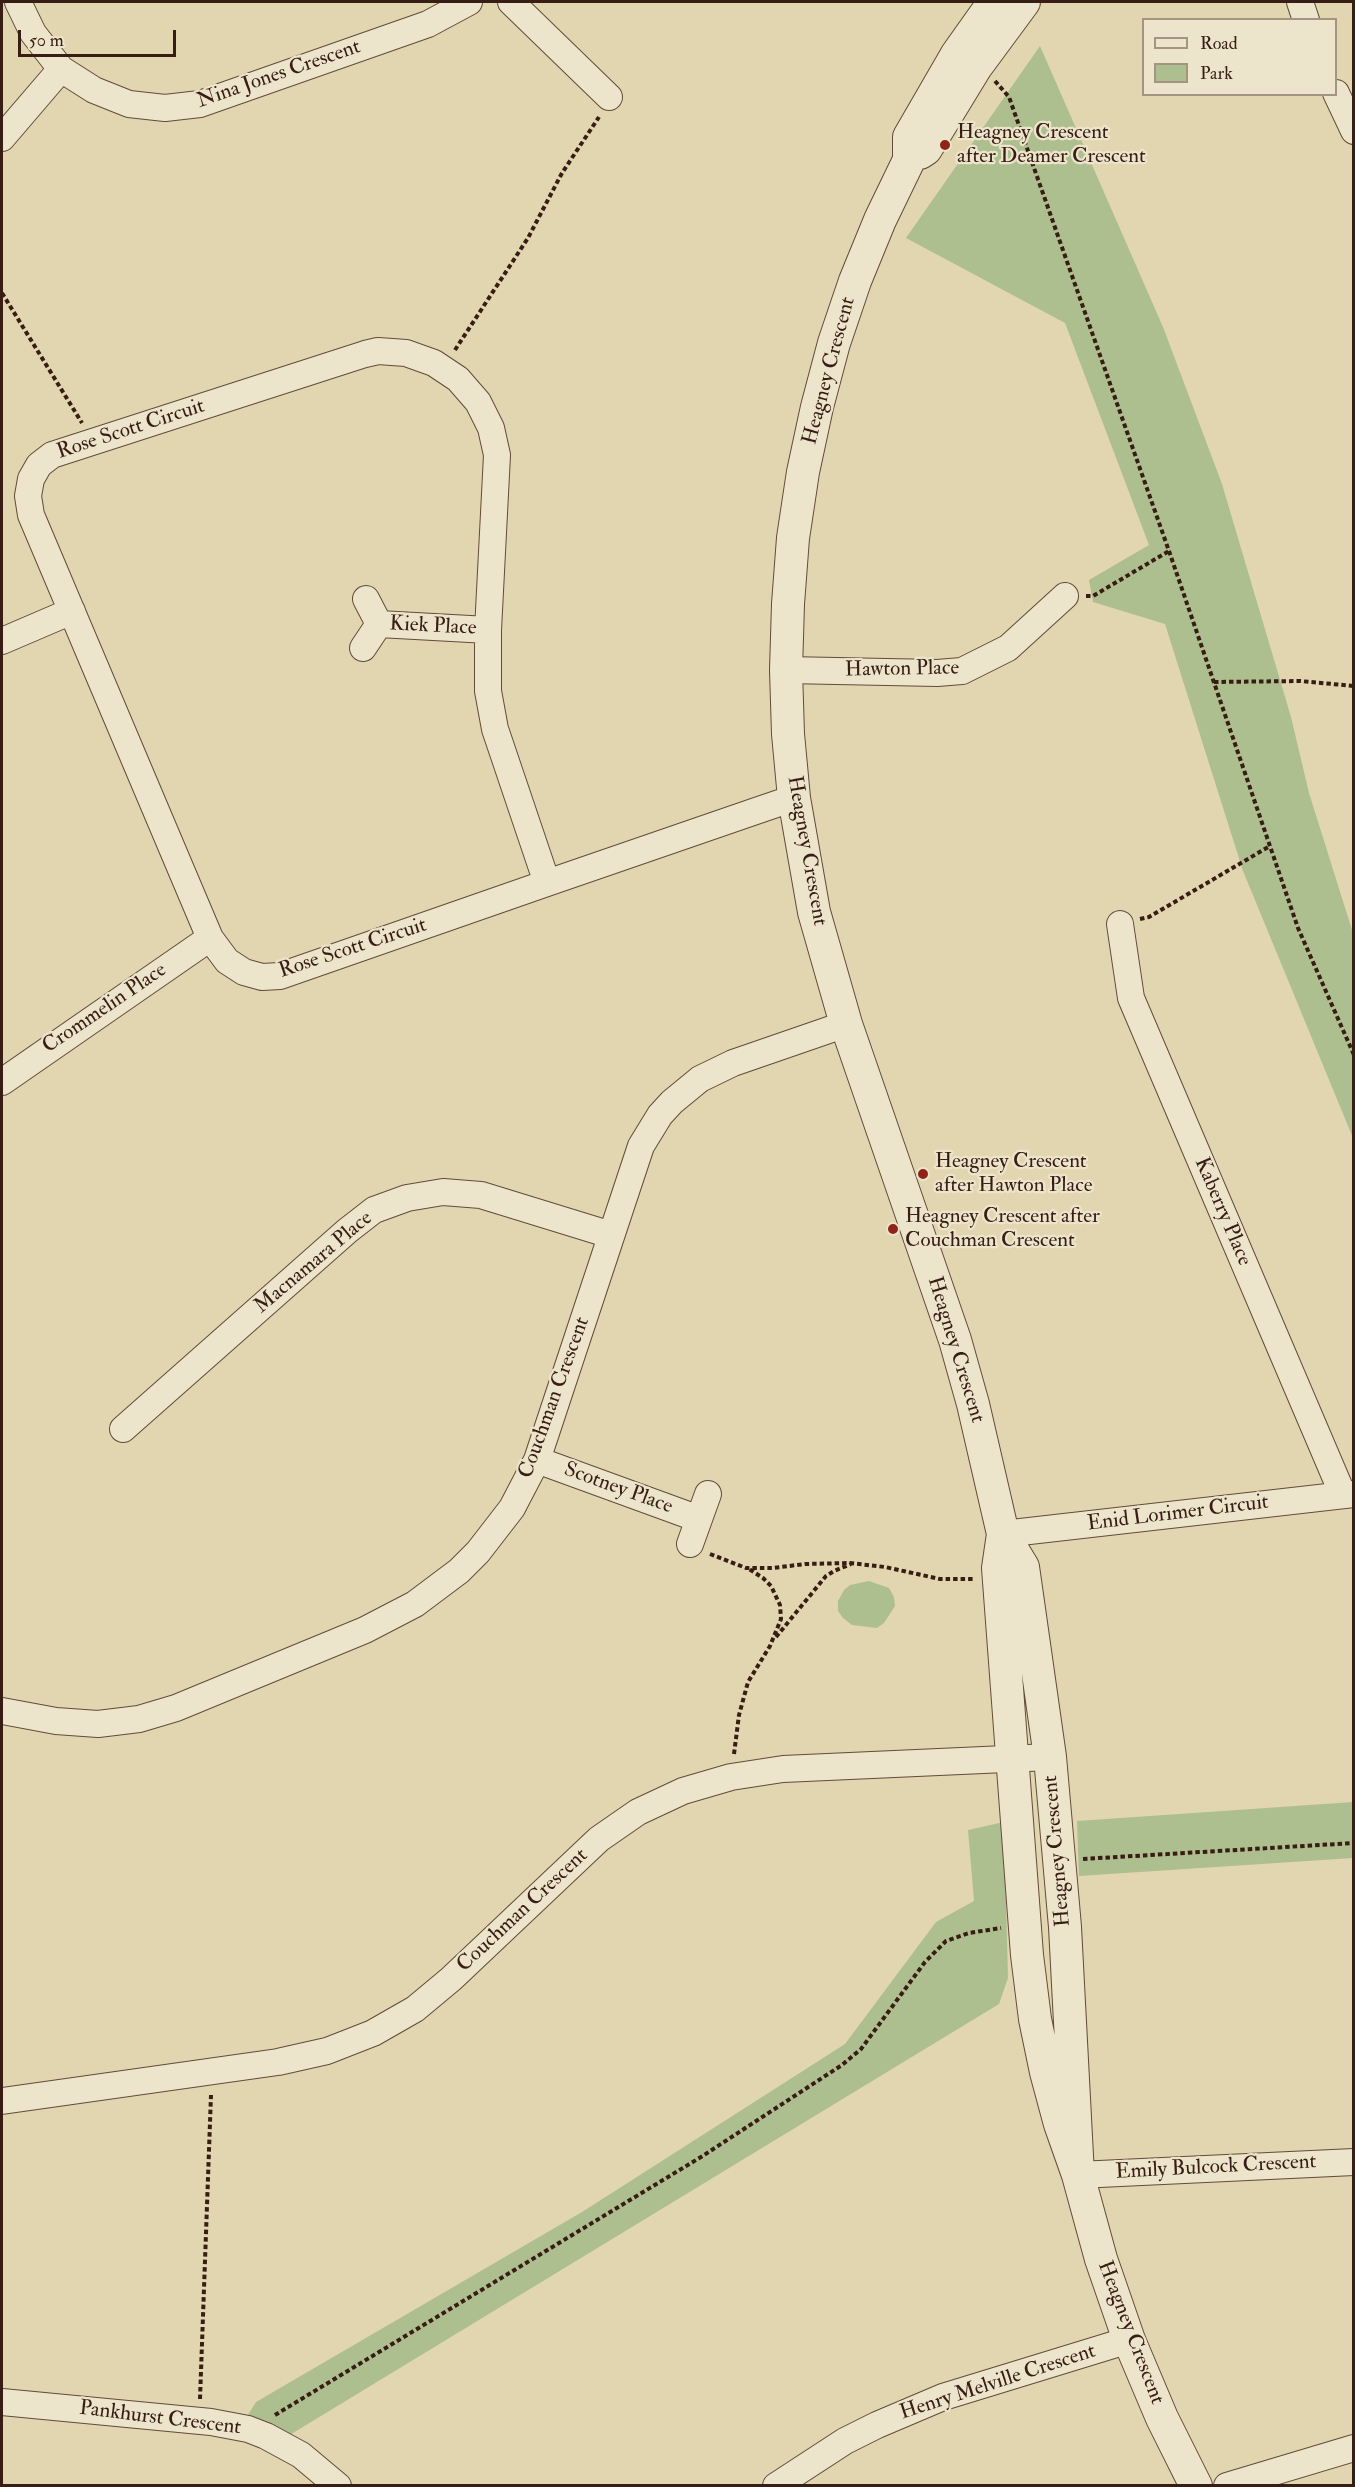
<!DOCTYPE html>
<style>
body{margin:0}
#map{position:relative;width:1355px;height:2487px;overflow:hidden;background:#e1d6af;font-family:"IM FELL Double Pica",serif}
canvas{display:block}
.frame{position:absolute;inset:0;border:3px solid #371d13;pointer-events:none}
.legend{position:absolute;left:1142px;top:18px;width:195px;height:78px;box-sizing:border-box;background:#ece4cb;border:2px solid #a49481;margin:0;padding:8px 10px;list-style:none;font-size:18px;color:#371d13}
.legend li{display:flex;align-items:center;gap:12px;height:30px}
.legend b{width:30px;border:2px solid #a49481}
.scale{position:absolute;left:18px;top:30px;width:158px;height:27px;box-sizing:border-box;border:3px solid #371d13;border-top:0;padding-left:8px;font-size:18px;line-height:21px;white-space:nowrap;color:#371d13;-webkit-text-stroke:4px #ece4cb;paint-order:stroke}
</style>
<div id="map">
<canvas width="1355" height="2487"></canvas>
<div class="frame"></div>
<ul class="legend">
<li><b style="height:8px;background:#ece4cb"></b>Road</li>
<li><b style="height:16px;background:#aebf8f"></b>Park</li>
</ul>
<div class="scale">50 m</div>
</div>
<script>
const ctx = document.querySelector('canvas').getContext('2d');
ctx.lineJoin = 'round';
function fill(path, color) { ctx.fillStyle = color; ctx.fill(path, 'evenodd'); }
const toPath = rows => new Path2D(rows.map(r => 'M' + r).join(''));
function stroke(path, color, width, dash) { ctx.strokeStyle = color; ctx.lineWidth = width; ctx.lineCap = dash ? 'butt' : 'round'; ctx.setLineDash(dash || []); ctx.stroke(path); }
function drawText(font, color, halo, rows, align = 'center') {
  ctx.font = font + ' "IM FELL Double Pica",serif'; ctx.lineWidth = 4.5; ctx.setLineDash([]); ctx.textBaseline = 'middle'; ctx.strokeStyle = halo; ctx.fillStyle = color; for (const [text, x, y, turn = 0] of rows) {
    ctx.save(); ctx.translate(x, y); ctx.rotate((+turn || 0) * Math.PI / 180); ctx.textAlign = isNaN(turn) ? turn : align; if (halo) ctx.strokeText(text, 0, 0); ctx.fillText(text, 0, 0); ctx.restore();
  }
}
fill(toPath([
 [1040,46,1163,327,1222,484,1291,717,1309,793,1353,933,1353,1138,1243,871,1165,624,1093,602,1089,580,1149,545,1065,323,906,238],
 [869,1581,889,1588,894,1597,895,1606,884,1623,877,1628,852,1625,843,1618,838,1611,838,1601,844,1590,850,1585],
 [1353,1802,1353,1858,1079,1876,1077,1821],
 [1004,1822,1008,1978,999,2004,288,2436,246,2418,256,2402,582,2212,845,2044,936,1922,974,1901,968,1830]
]), '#aebf8f');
const minor = toPath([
 [18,2,33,33,61,69,94,90,129,104,165,108,200,104,428,24,469,2],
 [511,2,609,97],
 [1300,2,1306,20],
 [1336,93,1354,131],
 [2,138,61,69],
 [366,599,379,624],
 [2,641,72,611],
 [363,648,379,624,488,630],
 [786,670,937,673,962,671,1008,648,1065,596],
 [547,883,495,729,488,691,488,630,497,455,491,428,478,402,458,379,434,363,406,353,378,351,365,354,52,455,39,465,31,479,28,496,31,515,210,938,227,961,244,972,262,977,280,976,547,883,753,812,794,798],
 [1120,924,1131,998,1343,1495],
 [2,1082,210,938],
 [123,1429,347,1231,374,1210,407,1198,443,1192,481,1195,611,1235],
 [537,1460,699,1519,690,1544],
 [699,1519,708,1494],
 [1003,1534,1354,1494],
 [2,1711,56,1721,98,1724,139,1719,176,1708,365,1630,415,1604,459,1571,478,1552,512,1508,537,1460,641,1146,660,1115,672,1102,700,1079,733,1063,846,1024],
 [2,2101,278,2062,327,2051,373,2033,415,2009,451,1979,599,1839,638,1812,683,1791,731,1777,783,1769,1050,1757],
 [1078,2175,1354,2162],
 [2,2402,211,2422,248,2429,266,2436,301,2455,338,2486],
 [776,2486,845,2441,877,2425,943,2397,1129,2340],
 [1227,2486,1354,2448]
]);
const tertiary = toPath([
 [994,2,957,54,909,137,909,160,880,220,855,281,834,343,817,407,803,472,793,538,788,604,786,670,788,734,794,798,814,912,846,1024,955,1340,973,1404,1003,1534,1023,1567,1050,1757,1065,1927,1078,2175],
 [920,153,926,149,976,67,1024,2],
 [1003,1534,998,1568,1027,1955,1035,2019,1046,2072,1060,2124,1078,2175,1101,2259,1129,2340,1162,2418,1196,2486]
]);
stroke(minor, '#624b3a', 28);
stroke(tertiary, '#624b3a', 34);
stroke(toPath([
 [995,81,1009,97,1169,551,1298,928,1354,1055],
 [2,293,82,423],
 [455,350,528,238,562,173,599,117],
 [1086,596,1093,596,1169,551],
 [1214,682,1300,681,1354,686],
 [1140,919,1149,917,1270,846],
 [710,1554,746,1568,773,1568,805,1564,850,1563,885,1567,940,1579,974,1579],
 [776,1637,826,1576,834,1571,851,1564],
 [734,1754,739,1715,748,1682,770,1646,781,1619,780,1605,771,1586,763,1578,749,1569],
 [1083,1859,1354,1843],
 [200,2399,211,2095],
 [275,2415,701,2157,842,2065,861,2049,925,1962,946,1941,969,1933,1001,1928]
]), '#371d13', 4, [4.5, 3]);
stroke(minor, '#ece4cb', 26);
stroke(tertiary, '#ece4cb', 32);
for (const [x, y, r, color] of [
 [945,145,6,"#8f2418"],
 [923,1174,6,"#8f2418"],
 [893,1229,6,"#8f2418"]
]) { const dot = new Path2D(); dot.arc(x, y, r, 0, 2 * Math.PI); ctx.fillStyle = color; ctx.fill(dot); stroke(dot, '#ece4cb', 2); }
drawText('21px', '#371d13', '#ece4cb', [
 ["Nina Jones Crescent",279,75,-19],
 ["Heagney Crescent",830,371,-75],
 ["Rose Scott Circuit",131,430,-18],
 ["Kiek Place",433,627,3],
 ["Hawton Place",902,670,-1],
 ["Heagney Crescent",806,851,80],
 ["Rose Scott Circuit",353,949,-18],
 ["Crommelin Place",105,1009,-34],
 ["Kaberry Place",1222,1212,67],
 ["Macnamara Place",314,1263,-40],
 ["Heagney Crescent",955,1350,73],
 ["Couchman Crescent",555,1398,-70],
 ["Scotney Place",618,1489,20],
 ["Enid Lorimer Circuit",1178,1514,-7],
 ["Heagney Crescent",1058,1851,-95],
 ["Couchman Crescent",523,1911,-43],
 ["Emily Bulcock Crescent",1216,2168,-3],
 ["Heagney Crescent",1130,2333,69],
 ["Henry Melville Crescent",998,2383,-18],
 ["Pankhurst Crescent",160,2419,7]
]);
drawText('21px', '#371d13', '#ece4cb', [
 ["Heagney Crescent",957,133],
 ["after Deamer Crescent",957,157],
 ["Heagney Crescent",935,1162],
 ["after Hawton Place",935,1186],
 ["Heagney Crescent after",905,1217],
 ["Couchman Crescent",905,1241]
], 'left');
</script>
